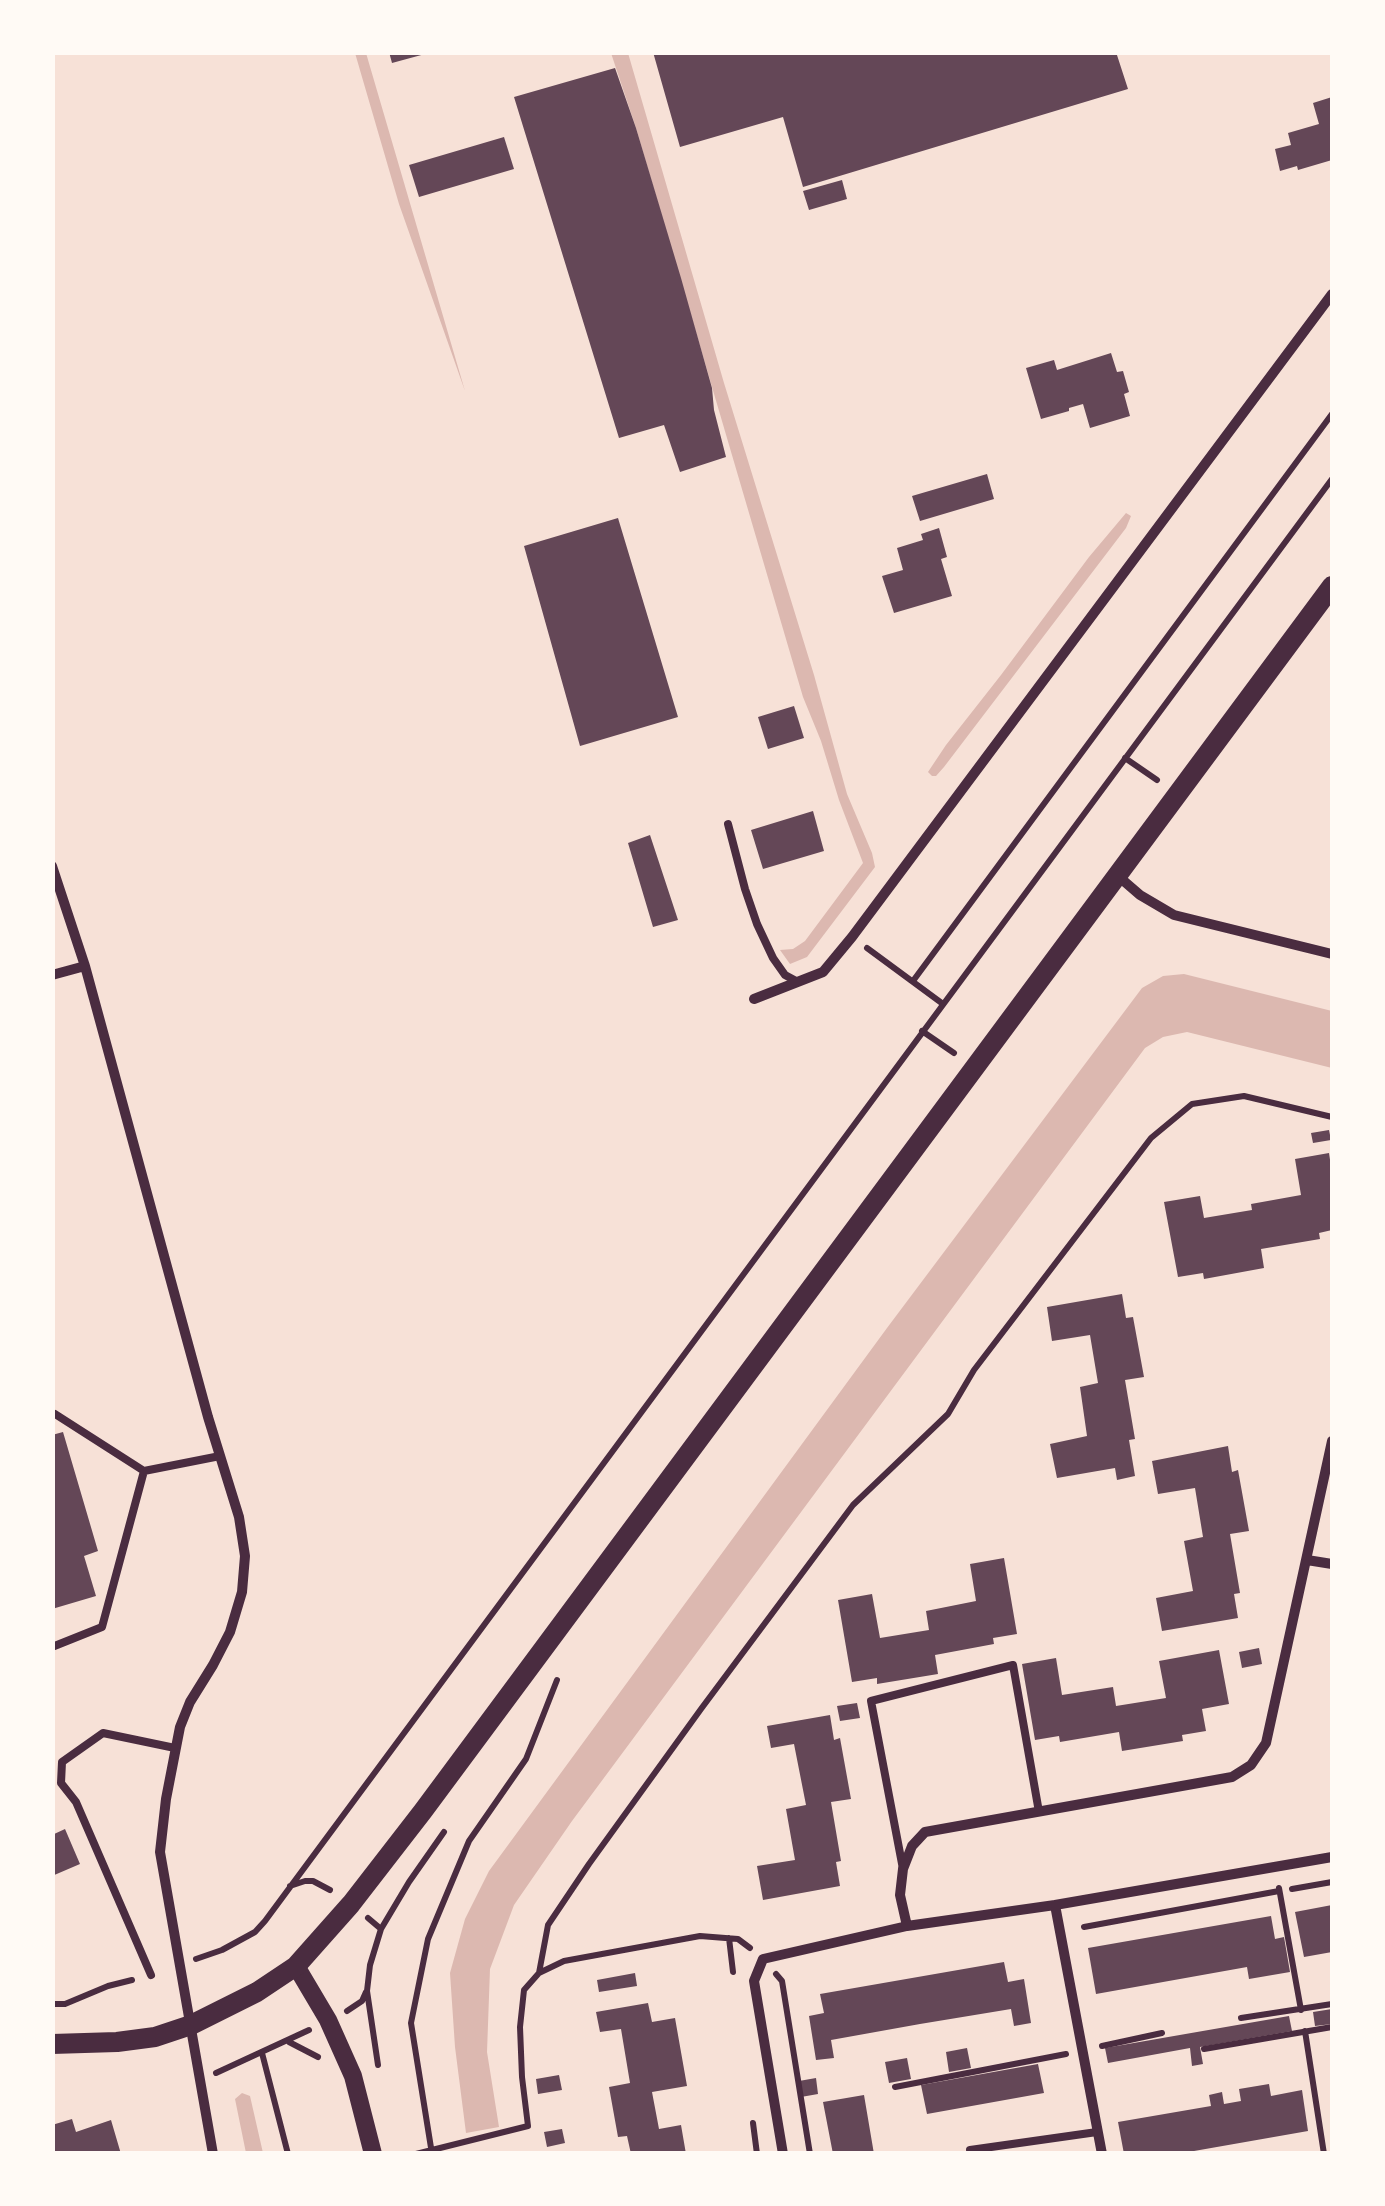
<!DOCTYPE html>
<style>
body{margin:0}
#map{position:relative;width:1385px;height:2206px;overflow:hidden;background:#f7e1d7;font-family:"IBM Plex Sans",sans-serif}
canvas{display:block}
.frame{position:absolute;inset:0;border:55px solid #fffaf5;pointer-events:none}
</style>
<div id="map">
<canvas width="1385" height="2206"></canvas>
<div class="frame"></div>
</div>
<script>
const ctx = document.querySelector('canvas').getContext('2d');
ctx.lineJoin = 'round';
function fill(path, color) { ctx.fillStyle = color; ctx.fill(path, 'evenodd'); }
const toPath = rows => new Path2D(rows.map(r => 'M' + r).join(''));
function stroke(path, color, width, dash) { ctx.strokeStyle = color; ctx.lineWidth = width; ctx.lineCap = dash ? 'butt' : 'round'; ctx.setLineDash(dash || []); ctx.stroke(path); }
fill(toPath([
 [355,53,366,53,465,391,399,204],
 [611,53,628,53,724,383,814,675,847,794,872,853,875,867,807,957,790,964,780,950,793,949,805,941,863,863,839,800,821,741,803,697,636,128],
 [1126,513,1131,516,1126,528,944,767,936,776,932,776,928,772,946,745,1001,675,1089,557],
 [1184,974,1332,1011,1332,1068,1187,1032,1163,1037,1145,1048,572,1821,514,1905,490,1969,487,2052,499,2127,466,2133,455,2047,450,1973,465,1919,489,1871,887,1328,1142,988,1163,976],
 [242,2093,250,2096,263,2153,246,2153,235,2099]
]), '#dcb8b0');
fill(toPath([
 [389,52,425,52,425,54,392,63],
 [653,52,1116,52,1128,89,803,187,783,117,680,147],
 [615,68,636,128,681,278,712,388,714,410,726,457,680,472,664,425,619,438,514,97],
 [1332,97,1332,160,1298,170,1297,166,1280,171,1275,149,1291,145,1288,133,1319,124,1313,103],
 [504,137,514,169,419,197,409,165],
 [842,180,847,199,809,210,803,191],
 [1111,353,1117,372,1123,371,1129,392,1124,394,1130,416,1090,428,1083,404,1069,408,1069,411,1041,419,1026,368,1054,360,1057,370],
 [987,474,994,499,920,521,912,496],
 [618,518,678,717,580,746,524,546],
 [939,528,947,557,941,559,952,596,894,613,882,576,903,570,897,548,923,540,921,534],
 [794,706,804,738,768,749,758,717],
 [813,811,824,851,763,869,751,830],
 [650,835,678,920,653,927,628,843],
 [1329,1130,1331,1140,1313,1143,1311,1133],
 [1329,1153,1332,1173,1332,1230,1319,1233,1320,1239,1261,1249,1264,1268,1204,1279,1203,1273,1178,1277,1164,1202,1200,1196,1204,1218,1252,1210,1251,1204,1301,1195,1295,1159],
 [1122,1294,1126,1318,1133,1317,1144,1377,1125,1380,1135,1439,1129,1440,1135,1476,1117,1480,1115,1468,1057,1478,1050,1444,1087,1436,1080,1387,1098,1383,1090,1335,1052,1341,1047,1307],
 [63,1432,98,1551,84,1556,96,1596,52,1609,52,1435],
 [1228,1446,1232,1472,1238,1470,1249,1531,1230,1534,1240,1593,1234,1594,1238,1618,1162,1631,1156,1598,1193,1591,1184,1541,1203,1537,1195,1488,1158,1494,1152,1461],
 [1004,1558,1017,1634,993,1638,994,1644,935,1655,938,1674,877,1684,877,1678,852,1682,838,1600,872,1594,880,1638,929,1630,926,1611,976,1601,970,1564],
 [1259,1648,1262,1664,1242,1668,1239,1652],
 [1219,1650,1229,1704,1202,1709,1206,1731,1182,1735,1183,1741,1122,1751,1119,1732,1060,1742,1059,1736,1035,1740,1022,1664,1056,1658,1062,1695,1113,1687,1116,1706,1166,1698,1159,1661],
 [857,1703,860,1718,840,1721,837,1706],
 [830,1715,834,1740,840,1738,851,1799,831,1802,841,1861,836,1862,840,1886,763,1900,757,1866,795,1860,786,1809,806,1805,794,1744,771,1748,767,1726],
 [65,1829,80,1864,52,1876,52,1835],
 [1332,1905,1332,1952,1304,1957,1295,1912],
 [1271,1916,1275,1939,1284,1937,1290,1972,1249,1979,1247,1967,1096,1994,1088,1948],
 [1004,1962,1008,1982,1024,1979,1031,2023,1014,2026,1011,2009,920,2024,831,2040,834,2058,816,2060,809,2016,824,2013,820,1994],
 [635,1973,637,1986,599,1992,597,1980],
 [648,2003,652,2022,675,2018,687,2086,652,2092,659,2129,681,2125,686,2154,631,2154,627,2136,618,2137,609,2087,630,2083,621,2029,600,2032,596,2012],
 [1332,2009,1332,2024,1315,2026,1313,2012],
 [1289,2016,1292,2031,1200,2047,1203,2064,1192,2066,1190,2048,1108,2063,1105,2048],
 [967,2048,971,2068,949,2072,946,2052],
 [907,2058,911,2079,889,2083,885,2062],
 [1038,2064,1044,2093,927,2114,921,2085],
 [559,2075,562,2090,538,2094,536,2079],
 [816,2078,818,2094,801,2097,799,2081],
 [1269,2084,1271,2096,1302,2090,1308,2131,1177,2154,1124,2154,1118,2122,1211,2106,1209,2095,1222,2092,1224,2104,1241,2101,1239,2089],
 [864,2095,874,2154,833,2154,823,2102],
 [72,2119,76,2132,111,2120,121,2154,52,2154,52,2125],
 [562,2129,565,2143,547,2147,544,2132]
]), '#644757');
stroke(toPath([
 [1125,758,1157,780],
 [867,948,943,1004],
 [913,981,1332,414],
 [922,1031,954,1053],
 [290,1886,305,1881,313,1881,330,1890],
 [1279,1888,1301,2010],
 [1292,1889,1332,1882],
 [368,1918,381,1929,409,1882,444,1832],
 [1084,1927,1279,1891],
 [729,1938,733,1972],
 [196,1959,222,1950,255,1932,265,1921,1332,479],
 [539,1973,548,1925,589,1864,701,1709,853,1505,948,1414,974,1370,1151,1138,1192,1104,1244,1096,1332,1117],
 [776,1974,782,1981,810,2154],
 [52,2004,65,2004,108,1986,132,1980],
 [347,2011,362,2001,366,1992],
 [1241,2018,1332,2004],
 [1305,2031,1324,2154],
 [289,2042,318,2057],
 [1102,2046,1162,2033],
 [1204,2049,1332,2027],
 [262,2053,288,2154],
 [378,2065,367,1991,370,1965,381,1929],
 [216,2073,309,2030],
 [895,2087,1066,2054],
 [753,2123,757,2154],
 [416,2154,528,2126,522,2077,520,2027,524,1990,539,1973,564,1961,700,1936,738,1939,750,1948],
 [432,2154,411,2023,428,1939,469,1841,526,1759,557,1680]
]), '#4a2c40', 6);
stroke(toPath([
 [728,824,745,889,757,924,773,958,785,975,798,982],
 [55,1414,144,1471],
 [52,1647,102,1627,144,1471,220,1456],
 [903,1869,871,1701,1013,1665,1039,1812],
 [151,1975,76,1802,61,1783,62,1762,103,1733,175,1748],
 [970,2150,1097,2132]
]), '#4a2c40', 8);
stroke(toPath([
 [52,866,85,966,208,1417,239,1517,245,1556,242,1592,230,1632,213,1665,190,1702,180,1727,166,1799,160,1852,213,2154],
 [1118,876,1140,895,1174,915,1332,954],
 [52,975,85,966],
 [754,999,823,972,852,937,1332,294],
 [1307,1560,1332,1564],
 [1055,1905,1102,2154],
 [907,1926,900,1895,903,1869,912,1846,925,1832,1232,1777,1251,1765,1266,1743,1332,1441],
 [783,2154,754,1981,763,1959,907,1926,1055,1905,1332,1857]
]), '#4a2c40', 10);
stroke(toPath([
 [296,1966,328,2020,353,2076,373,2154]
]), '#4a2c40', 18);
stroke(toPath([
 [52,2044,117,2042,155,2037,191,2025,257,1992,296,1966,351,1904,423,1811,1332,586]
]), '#4a2c40', 20);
</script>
